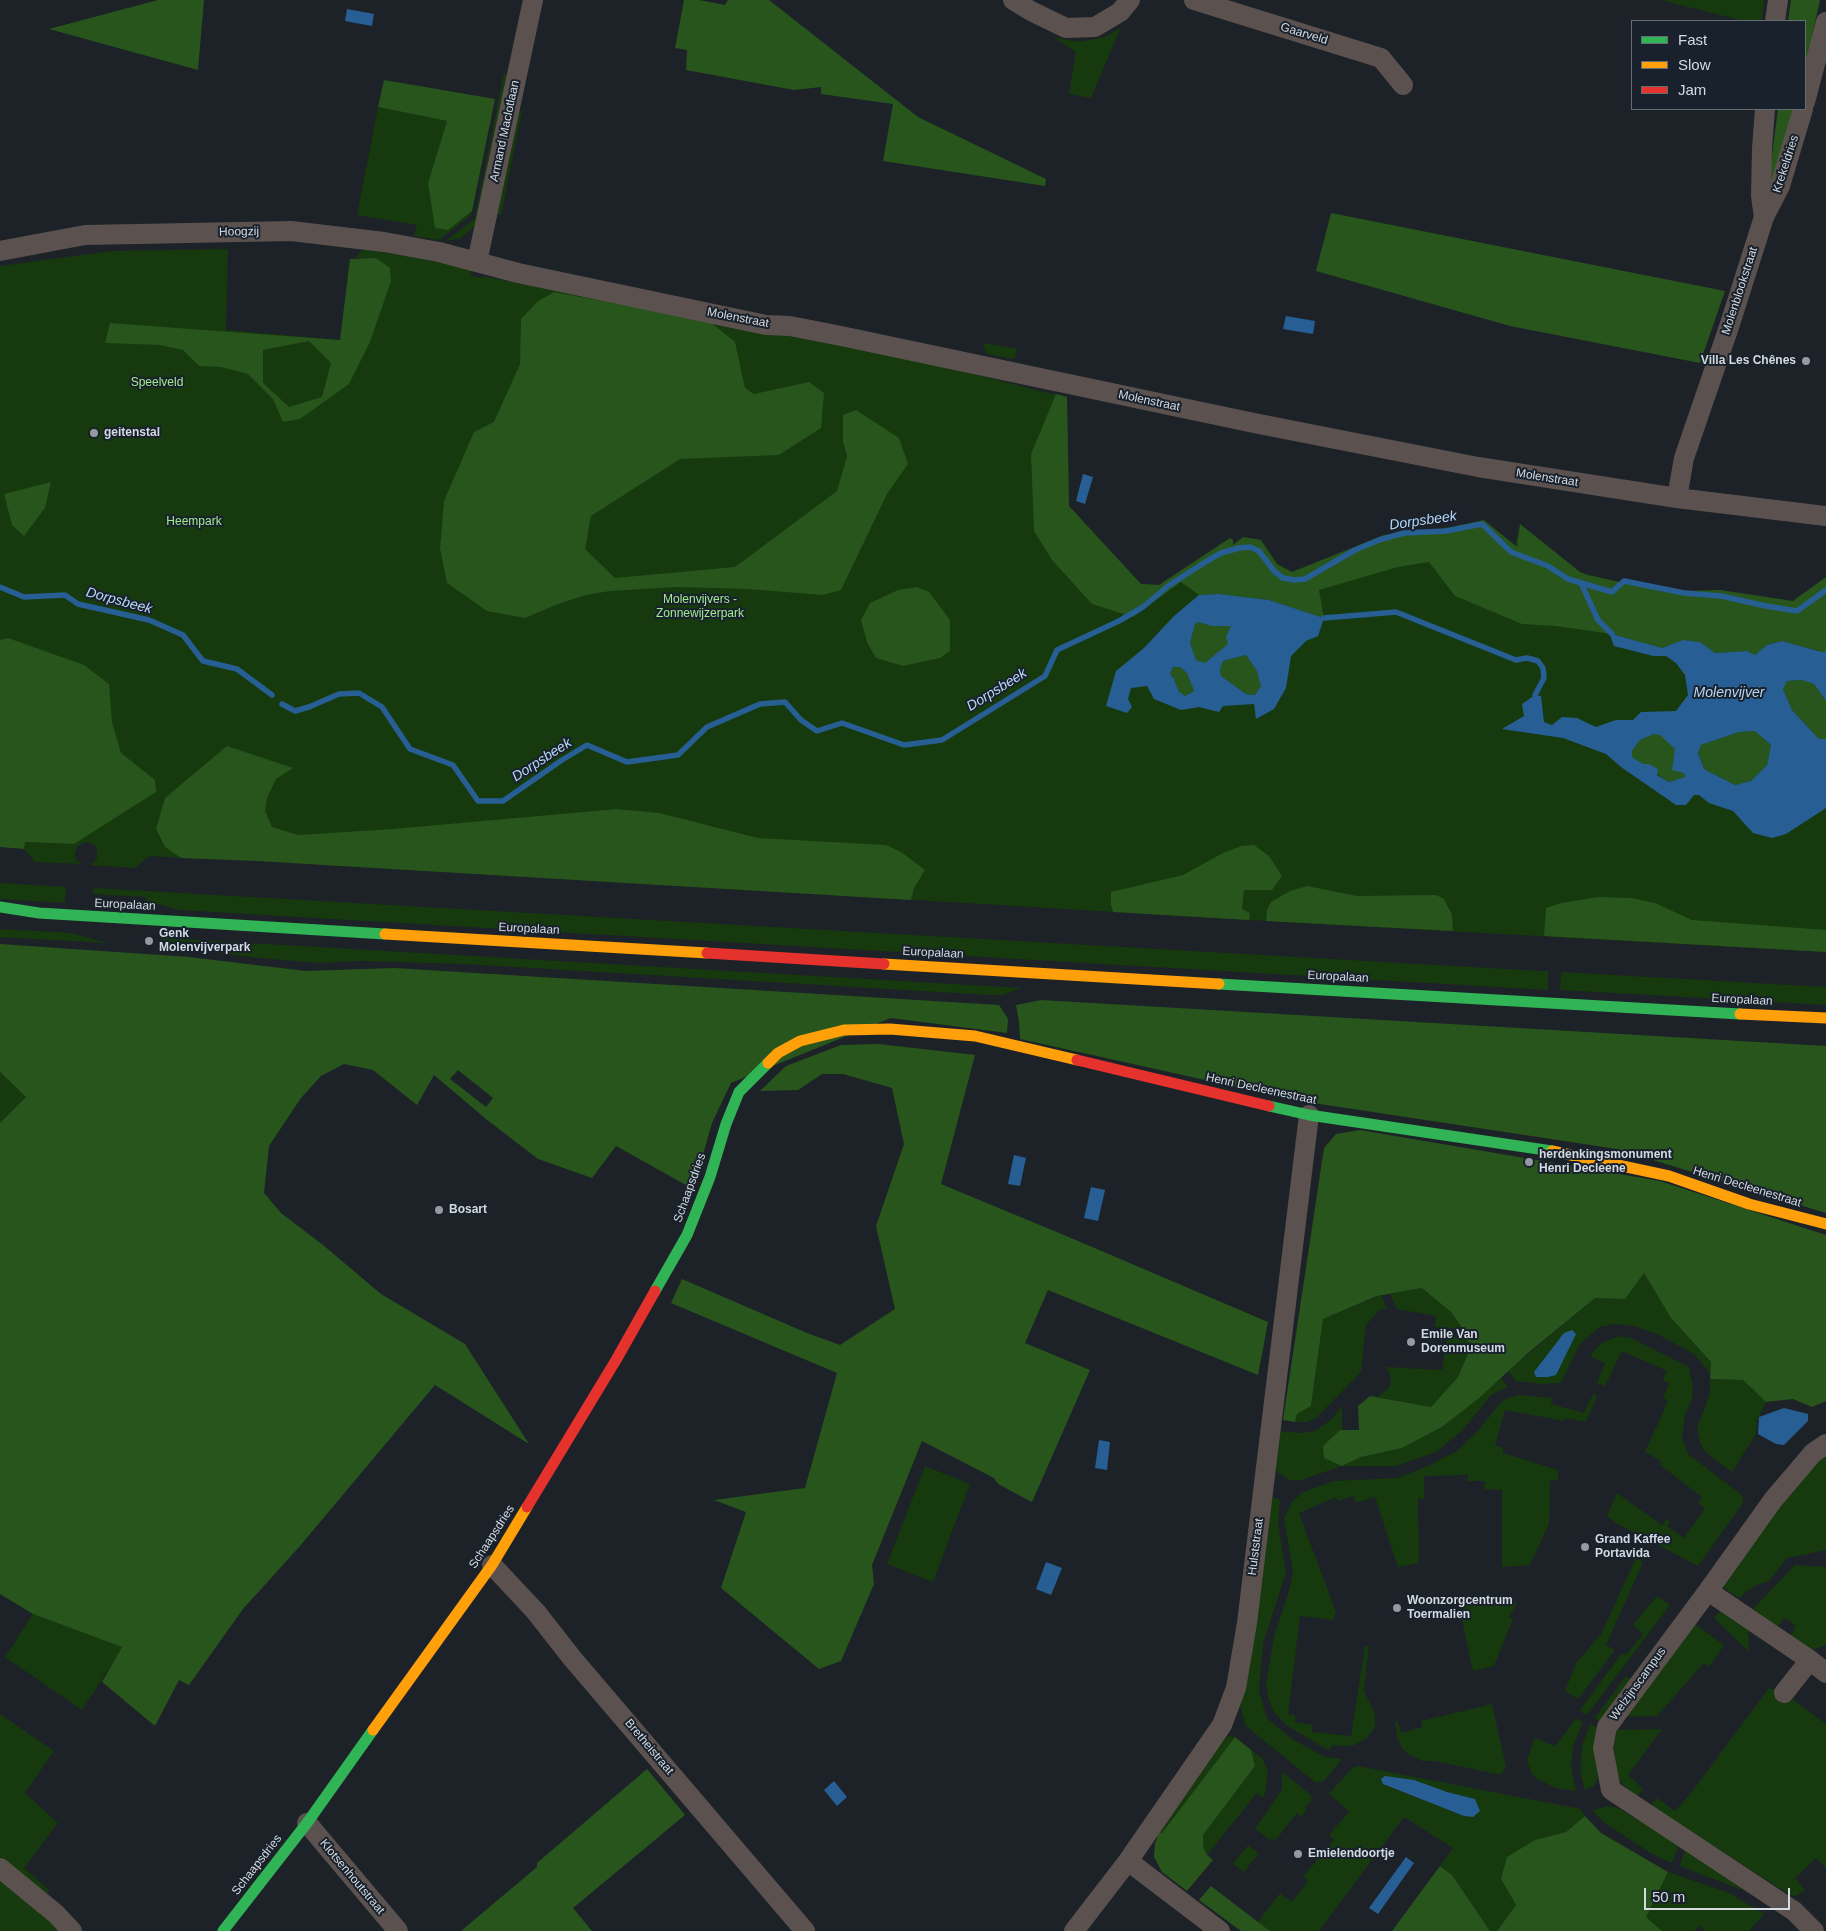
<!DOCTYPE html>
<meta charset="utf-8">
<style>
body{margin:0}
#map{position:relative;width:1826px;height:1931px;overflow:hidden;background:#1d2228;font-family:Arial,sans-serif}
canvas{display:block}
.legend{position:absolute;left:1631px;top:20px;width:175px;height:90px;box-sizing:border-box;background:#19222c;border:1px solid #646c74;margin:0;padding:6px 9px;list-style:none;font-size:15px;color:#d4dae1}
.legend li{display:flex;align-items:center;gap:10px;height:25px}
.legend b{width:25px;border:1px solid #646c74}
.scale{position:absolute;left:1644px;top:1888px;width:146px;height:22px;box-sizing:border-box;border:2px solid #d4dae1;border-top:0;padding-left:6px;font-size:15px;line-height:18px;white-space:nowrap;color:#d4dae1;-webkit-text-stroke:4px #19222c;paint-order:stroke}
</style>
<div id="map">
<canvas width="1826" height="1931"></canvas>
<ul class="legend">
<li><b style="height:6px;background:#30b455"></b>Fast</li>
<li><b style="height:6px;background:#ff9f0a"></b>Slow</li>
<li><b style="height:6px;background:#e5322d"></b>Jam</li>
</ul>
<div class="scale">50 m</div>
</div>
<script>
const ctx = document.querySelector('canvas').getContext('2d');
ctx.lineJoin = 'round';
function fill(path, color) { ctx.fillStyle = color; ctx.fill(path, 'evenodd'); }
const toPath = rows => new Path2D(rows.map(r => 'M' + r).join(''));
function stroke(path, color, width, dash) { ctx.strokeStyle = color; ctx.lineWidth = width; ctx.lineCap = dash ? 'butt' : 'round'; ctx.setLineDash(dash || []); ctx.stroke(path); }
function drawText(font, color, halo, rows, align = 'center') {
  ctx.font = font + ' Arial,sans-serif'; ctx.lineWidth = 4; ctx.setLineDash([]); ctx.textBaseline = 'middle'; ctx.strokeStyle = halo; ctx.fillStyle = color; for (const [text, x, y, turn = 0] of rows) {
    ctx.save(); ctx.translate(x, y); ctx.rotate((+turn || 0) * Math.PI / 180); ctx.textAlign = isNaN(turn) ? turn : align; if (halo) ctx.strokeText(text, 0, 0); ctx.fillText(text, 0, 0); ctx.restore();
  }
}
fill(toPath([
 [1660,0,1764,0,1762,21,1744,21],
 [1121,27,1091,98,1069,94,1076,52,1053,37,1078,42,1105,37],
 [504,73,508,76,476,225,461,238,446,241,475,218],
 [378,107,447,121,428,183,448,230,472,211,471,215,439,240,414,236,417,225,357,215],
 [519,111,522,111,501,215,497,214],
 [228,249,226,330,340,340,350,259,381,262,376,258,355,258,362,250,404,255,453,264,471,269,471,276,482,278,483,276,699,320,783,331,937,364,1039,391,1067,397,1069,506,1141,584,1159,585,1230,538,1233,540,1233,545,1243,537,1261,540,1277,564,1292,572,1384,535,1428,532,1446,527,1514,549,1520,524,1580,572,1588,575,1624,583,1651,585,1682,591,1720,590,1793,601,1826,577,1826,952,1249,920,180,856,181,858,149,856,135,868,90,865,97,859,97,848,93,844,85,842,78,846,75,853,76,859,82,864,35,862,24,849,24,842,74,844,0,839,0,266,112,251],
 [983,343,1017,349,1015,358,1013,359,987,354],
 [0,883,66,887,65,903,0,899],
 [94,888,1541,971,1548,971,1548,990,179,910,146,901,146,897,93,894],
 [0,929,72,933,107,943,0,937],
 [177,932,181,932,181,939,1021,988,1003,995,990,995,465,964,362,961,319,963,259,958,160,946,161,939],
 [1561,972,1826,987,1826,1005,1560,990],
 [0,1072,26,1097,0,1123],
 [1644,1273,1671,1318,1711,1362,1710,1373,1694,1354,1657,1334,1634,1326,1614,1324,1599,1327,1580,1344,1561,1383,1540,1384,1516,1381,1508,1371,1595,1298,1625,1299],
 [1422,1288,1451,1312,1465,1330,1435,1327,1436,1316,1397,1309,1390,1294],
 [1381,1295,1387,1309,1379,1310,1366,1325,1361,1372,1316,1418,1307,1422,1295,1422,1297,1414,1311,1406,1323,1319],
 [1447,1336,1463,1338,1472,1344,1458,1377,1431,1407,1377,1397,1389,1388,1391,1381,1389,1372,1386,1367,1442,1370],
 [1619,1336,1631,1338,1689,1367,1693,1386,1692,1399,1685,1415,1682,1439,1688,1454,1742,1495,1743,1503,1698,1566,1616,1523,1607,1516,1617,1493,1662,1525,1667,1519,1670,1522,1667,1526,1684,1538,1705,1508,1698,1503,1702,1497,1660,1465,1661,1461,1645,1452,1668,1401,1663,1398,1669,1383,1663,1380,1667,1371,1622,1351,1605,1386,1597,1383,1605,1363,1590,1356,1600,1344],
 [1501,1378,1508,1387,1491,1395,1462,1431,1436,1452,1396,1466,1342,1466,1301,1480,1289,1480,1276,1471,1279,1431,1301,1433,1315,1431,1332,1419,1342,1406,1342,1430,1339,1430,1342,1466,1361,1457,1402,1448,1442,1427],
 [1710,1379,1743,1380,1766,1402,1757,1421,1756,1434,1732,1472,1705,1452,1700,1442,1697,1428,1710,1394],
 [1593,1394,1597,1396,1586,1422,1565,1418,1564,1421,1505,1410,1495,1445,1503,1448,1503,1453,1558,1470,1558,1480,1550,1481,1549,1524,1530,1565,1502,1567,1502,1490,1484,1489,1485,1481,1467,1481,1468,1475,1424,1476,1424,1499,1418,1498,1419,1563,1398,1567,1375,1497,1356,1503,1353,1496,1338,1501,1336,1497,1299,1513,1336,1612,1333,1620,1300,1616,1288,1714,1295,1715,1295,1722,1313,1725,1312,1732,1351,1736,1365,1646,1369,1646,1364,1691,1375,1714,1375,1727,1366,1739,1352,1746,1333,1745,1328,1750,1286,1725,1274,1712,1268,1697,1266,1683,1274,1637,1290,1588,1293,1571,1284,1519,1292,1502,1303,1492,1334,1481,1398,1478,1430,1465,1457,1451,1478,1431,1500,1403,1508,1398,1520,1395,1552,1398,1551,1404,1584,1413],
 [1826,1450,1826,1550,1787,1558,1769,1581,1754,1586,1739,1598,1720,1585,1802,1475],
 [925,1466,970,1484,933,1582,887,1564],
 [1268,1495,1280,1500,1278,1522,1286,1573,1263,1643,1259,1691,1267,1718,1292,1739,1325,1757,1342,1759,1324,1781,1316,1783,1246,1726,1239,1703],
 [1636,1558,1643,1562,1606,1645,1615,1650,1578,1699,1565,1691,1576,1663,1601,1634],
 [1795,1565,1826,1567,1826,1645,1809,1651,1790,1637,1796,1626,1785,1618,1777,1627,1753,1609],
 [1657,1596,1670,1605,1587,1715,1580,1710,1622,1653,1626,1655,1643,1634,1633,1625],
 [1472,1597,1503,1599,1517,1603,1509,1617,1513,1619,1494,1666,1473,1671,1458,1602],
 [1721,1610,1748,1629,1749,1652,1714,1618],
 [33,1614,123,1647,82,1710,5,1657],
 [1692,1622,1724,1645,1709,1667,1704,1663,1657,1716,1620,1717],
 [1626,1676,1633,1680,1601,1722,1595,1718],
 [1769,1688,1784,1693,1826,1724,1826,1868,1816,1858,1795,1878,1805,1890,1796,1896,1790,1895,1651,1806,1657,1798,1675,1811,1691,1793],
 [1492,1704,1506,1767,1501,1775,1435,1761,1422,1761,1410,1755,1402,1748,1397,1736,1395,1722,1398,1722,1401,1733,1422,1727,1421,1721],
 [0,1714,54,1751,25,1793,58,1823,24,1868,49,1890,47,1894,0,1857],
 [1576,1718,1583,1722,1573,1746,1571,1766,1576,1791,1556,1788,1537,1779,1531,1773,1527,1760,1535,1738,1555,1746],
 [1590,1724,1599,1728,1594,1744,1598,1777,1595,1785,1585,1790,1581,1776,1581,1760,1583,1743],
 [1662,1729,1628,1775,1643,1789,1636,1798,1620,1781,1615,1769,1614,1744,1617,1730],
 [1229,1736,1235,1737,1162,1833,1157,1830,1219,1743],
 [1251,1750,1263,1759,1268,1771,1265,1793,1263,1798,1257,1793,1207,1855,1203,1846,1203,1835,1255,1766],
 [1358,1766,1581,1809,1585,1816,1566,1832,1535,1840,1501,1879,1516,1905,1497,1931,1490,1931,1452,1875,1440,1866,1453,1848,1404,1817,1319,1931,1270,1931,1258,1922,1280,1893,1292,1902,1308,1881,1303,1877,1334,1840,1329,1835,1349,1811,1329,1794,1352,1768],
 [1383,1784,1447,1792,1475,1799,1473,1817,1464,1816],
 [1282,1772,1311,1795,1311,1802,1305,1808,1307,1810,1301,1817,1297,1813,1275,1841,1271,1838,1269,1840,1255,1828,1267,1812,1282,1789],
 [1608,1806,1618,1808,1679,1845,1672,1863,1652,1854,1605,1823,1592,1810],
 [1248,1845,1259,1853,1244,1872,1233,1864],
 [1685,1849,1745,1891,1680,1866],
 [1668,1872,1729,1893,1764,1914,1749,1931,1705,1931,1699,1926,1694,1931,1662,1931,1645,1917],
 [0,1877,62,1931,0,1931]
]), '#16390d');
fill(toPath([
 [158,0,204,0,198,70,49,29],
 [684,0,699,0,725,5,728,0,769,0,918,117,1046,179,1045,186,883,161,893,104,821,94,821,87,794,90,686,70,687,50,675,48],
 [1791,0,1820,0,1805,68,1805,21,1788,21],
 [384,80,495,99,472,211,448,230,435,228,428,183,447,121,378,107],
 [1778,109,1795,109,1773,182,1769,178],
 [1331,213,1725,291,1700,363,1510,326,1316,271],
 [376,258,390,268,391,281,370,342,349,384,300,419,283,422,273,399,248,374,221,367,199,366,183,350,160,345,105,343,110,323,340,340,350,259],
 [309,341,331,363,322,397,289,407,263,383,263,350],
 [554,292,709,321,735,342,745,388,754,394,809,382,824,393,821,428,779,455,680,459,591,516,585,549,615,578,735,567,837,491,847,456,843,441,843,415,856,410,899,438,908,464,887,494,841,590,823,595,747,589,677,587,610,591,586,595,558,604,525,618,487,611,447,583,440,548,444,501,474,432,494,422,520,364,521,319,537,302],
 [1056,394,1067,397,1069,506,1141,584,1159,585,1230,538,1233,540,1233,545,1243,537,1261,540,1277,564,1292,572,1384,535,1428,532,1484,520,1517,547,1520,524,1580,572,1588,575,1624,583,1651,585,1682,591,1720,590,1793,601,1826,577,1826,651,1823,652,1782,641,1767,645,1755,655,1747,651,1715,653,1700,642,1684,640,1662,648,1612,634,1556,626,1522,624,1455,596,1429,562,1398,567,1319,590,1324,618,1269,600,1219,594,1199,595,1181,582,1133,617,1092,604,1052,560,1034,531,1031,454],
 [51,482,45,508,24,536,12,525,4,494],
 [917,587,929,592,950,620,950,651,940,658,903,666,876,658,867,642,861,620,870,603,898,590],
 [1199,622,1211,626,1232,626,1229,644,1205,663,1196,660,1190,643,1195,624],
 [8,638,84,665,109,684,112,722,121,753,155,780,156,792,74,844,25,842,24,849,0,847,0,640],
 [1246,655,1257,671,1262,686,1255,695,1246,694,1221,676,1220,669,1223,661],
 [1173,667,1180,667,1187,672,1194,691,1185,696,1179,693,1174,679,1170,674],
 [1802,680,1814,684,1826,701,1826,739,1819,739,1792,710,1783,689,1787,681],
 [1755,731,1771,745,1767,765,1751,781,1735,785,1704,769,1698,752,1701,745,1739,732],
 [1654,734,1660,734,1675,749,1676,753,1673,761,1684,773,1685,777,1669,782,1632,757,1632,751,1640,740],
 [227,746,293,768,276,779,267,798,265,811,272,827,298,835,393,829,617,809,659,813,758,838,886,845,901,852,925,870,914,888,911,900,257,861,181,858,165,847,156,829,165,798],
 [1254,845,1269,856,1282,876,1272,890,1244,890,1242,909,1250,913,1249,920,1113,912,1111,905,1111,892,1183,875,1223,853,1241,846],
 [1307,886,1357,896,1436,895,1444,899,1452,915,1453,931,1266,921,1267,910,1271,902,1290,891],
 [1598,897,1632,898,1655,903,1692,920,1826,930,1826,952,1544,936,1546,908,1561,903],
 [0,944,189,957,306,971,394,968,999,1005,1008,1019,1007,1033,891,1018,731,1083,712,1123,693,1189,616,1146,592,1178,538,1159,486,1119,434,1075,417,1105,373,1070,344,1064,321,1076,301,1098,269,1146,264,1193,281,1213,323,1245,381,1294,465,1344,529,1444,435,1385,300,1546,243,1609,189,1685,179,1680,155,1726,102,1682,122,1647,33,1614,0,1594,0,1123,26,1097,0,1072],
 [458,1070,493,1098,486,1107,450,1079],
 [1041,1000,1826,1046,1826,1213,1617,1149,1300,1101,1020,1039,1019,1022,1016,1005],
 [879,1044,975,1055,941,1184,1071,1238,1268,1322,1258,1375,1048,1290,1025,1343,1090,1370,1032,1502,998,1484,994,1478,922,1441,872,1565,874,1584,841,1661,819,1669,721,1588,746,1512,714,1500,805,1488,837,1373,671,1303,682,1279,807,1333,840,1345,895,1309,876,1226,904,1144,892,1088,843,1074,822,1074,798,1090,760,1091,786,1066,841,1045],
 [1360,1130,1660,1181,1826,1235,1826,1401,1812,1407,1793,1399,1766,1402,1743,1380,1710,1379,1711,1362,1671,1318,1644,1273,1625,1299,1595,1298,1528,1353,1479,1398,1442,1427,1402,1448,1361,1457,1342,1466,1324,1458,1323,1446,1340,1430,1359,1430,1358,1406,1370,1396,1431,1407,1458,1377,1472,1344,1463,1338,1464,1330,1451,1312,1422,1288,1377,1296,1323,1319,1311,1406,1297,1414,1295,1422,1283,1420,1324,1148,1336,1134],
 [1235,1737,1251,1750,1255,1766,1203,1835,1203,1846,1207,1855,1213,1860,1187,1891,1162,1872,1154,1857,1155,1844,1159,1832,1162,1833],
 [647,1769,685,1815,573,1908,592,1931,461,1931,537,1867,537,1863],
 [1585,1816,1601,1833,1668,1872,1646,1917,1662,1931,1497,1931,1516,1905,1501,1879,1507,1857,1535,1840,1566,1832],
 [1440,1866,1452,1875,1490,1931,1392,1931],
 [1211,1886,1258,1922,1270,1931,1241,1931,1199,1900]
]), '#27551c');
fill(toPath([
 [347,9,374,14,372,26,345,21],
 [1286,316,1315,321,1313,334,1283,329],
 [1083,474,1093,477,1085,504,1076,501],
 [1219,594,1269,600,1324,618,1318,636,1306,641,1291,656,1286,688,1274,709,1256,719,1254,704,1223,706,1219,712,1199,707,1181,710,1154,699,1147,686,1131,688,1128,699,1132,707,1127,713,1106,706,1116,671,1144,648,1174,616,1199,595],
 [1199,622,1211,626,1231,626,1226,637,1228,644,1205,663,1196,660,1190,643,1195,624],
 [1246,655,1257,671,1261,686,1255,695,1246,694,1221,676,1220,669,1223,661],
 [1180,667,1187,673,1194,691,1185,696,1179,692,1174,679,1170,674,1173,667],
 [1612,634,1662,648,1683,640,1700,642,1715,653,1747,651,1755,655,1767,645,1782,641,1822,652,1826,651,1826,701,1814,684,1802,680,1787,681,1783,689,1792,710,1819,739,1826,739,1826,808,1786,834,1772,838,1753,833,1733,811,1709,803,1699,795,1694,795,1686,805,1676,805,1621,767,1606,754,1563,738,1502,729,1524,716,1522,704,1535,695,1541,696,1544,722,1552,725,1562,717,1577,718,1596,727,1616,720,1633,720,1641,712,1676,711,1688,695,1685,675,1676,663,1666,656,1653,656,1614,646,1611,638],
 [1755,731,1771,745,1767,765,1751,781,1735,785,1704,769,1698,753,1701,745,1739,732],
 [1654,734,1660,735,1675,749,1672,770,1684,773,1685,777,1669,782,1657,775,1658,769,1649,764,1643,764,1632,757,1632,751,1640,740],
 [1014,1155,1026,1158,1020,1186,1008,1184],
 [1091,1187,1105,1190,1098,1221,1084,1218],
 [1572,1330,1576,1334,1556,1375,1548,1377,1536,1377,1534,1372,1564,1333],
 [1784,1408,1808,1414,1808,1421,1784,1445,1776,1444,1758,1434,1759,1417],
 [1099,1440,1110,1442,1107,1470,1095,1468],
 [1046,1562,1062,1568,1051,1595,1036,1589],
 [1385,1776,1414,1780,1447,1792,1475,1799,1480,1811,1473,1817,1464,1816,1383,1784,1381,1779],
 [834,1781,847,1797,837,1806,824,1790],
 [1406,1857,1414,1863,1378,1914,1369,1908]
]), '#275f95');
stroke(toPath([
 [1581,583,1598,620,1612,634],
 [0,587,24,597,65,595,78,604,149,620,183,635,203,661,237,669,272,695],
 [1324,618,1396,612,1516,660,1527,658,1538,661,1543,668,1544,678,1535,695],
 [282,704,295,711,309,707,339,694,359,693,382,707,410,749,453,765,478,801,503,801,562,760,587,745,627,762,678,755,707,727,760,704,785,702,801,720,817,731,842,723,904,745,942,740,1045,676,1057,650,1119,621,1143,607,1168,586,1207,561,1221,553,1239,548,1250,547,1259,551,1274,571,1283,578,1294,580,1305,579,1355,550,1379,540,1404,533,1446,531,1482,524,1511,552,1548,566,1568,579,1612,592,1624,581,1684,593,1721,596,1766,606,1797,611,1826,590]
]), '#275f95', 5.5);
stroke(toPath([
 [1013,0,1031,11,1066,28,1095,27,1120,12,1130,0],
 [1194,0,1381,58,1403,85],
 [1775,21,1778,0],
 [1805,102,1826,22],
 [1764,217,1780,186,1803,109],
 [0,251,85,235,291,231,384,242,439,252,518,273,766,325,790,326,841,336,1254,423,1478,467,1677,498,1826,516],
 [477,262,533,0],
 [1677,498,1684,458,1729,327,1764,217,1761,196,1762,148,1765,109],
 [492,1565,536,1612,572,1658,805,1931],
 [1708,1591,1810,1660,1826,1673],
 [1784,1693,1810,1660],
 [307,1823,398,1931],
 [1128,1861,1220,1931],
 [0,1868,56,1914,72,1931],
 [1074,1931,1128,1861,1222,1725,1236,1688,1247,1623,1309,1115],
 [1814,1931,1794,1911,1611,1790,1603,1748,1607,1727,1708,1591,1773,1500,1813,1453,1826,1444]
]), '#5b524f', 20);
stroke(toPath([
 [0,907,39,913,385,934],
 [1219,984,1740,1014],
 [1269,1106,1309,1115,1552,1151],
 [655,1291,687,1235,710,1177,726,1124,739,1092,768,1063],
 [223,1931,307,1823,373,1730]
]), '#30b455', 11);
stroke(toPath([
 [385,934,707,953],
 [884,964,1219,984],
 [1740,1014,1826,1018],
 [768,1063,778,1053,800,1041,844,1030,890,1029,975,1036,1077,1060],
 [1552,1151,1669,1176,1749,1204,1826,1224],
 [373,1730,492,1565,527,1507]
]), '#ff9f0a', 11);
stroke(toPath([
 [707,953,884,964],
 [1077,1060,1269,1106],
 [527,1507,616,1360,655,1291]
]), '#e5322d', 11);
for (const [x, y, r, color] of [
 [1806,361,5,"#949aa0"],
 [94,433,5,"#949aa0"],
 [149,941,5,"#949aa0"],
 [1529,1162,5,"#949aa0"],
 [439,1210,5,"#949aa0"],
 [1411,1342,5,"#949aa0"],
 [1585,1547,5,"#949aa0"],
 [1397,1608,5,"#949aa0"],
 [1298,1854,5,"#949aa0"]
]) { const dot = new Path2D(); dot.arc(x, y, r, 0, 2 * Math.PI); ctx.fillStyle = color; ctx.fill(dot); stroke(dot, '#19222c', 2); }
drawText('12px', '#d4dae1', '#19222c', [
 ["Gaarveld",1304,34,17],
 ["Armand Maclotlaan",505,131,-78],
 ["Krekeldries",1786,164,-72],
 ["Hoogzij",239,232,-1],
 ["Molenblookstraat",1740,291,-72],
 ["Molenstraat",738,318,11],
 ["Molenstraat",1149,401,12],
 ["Molenstraat",1547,478,9],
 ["Europalaan",125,905,3],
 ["Europalaan",529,929,3],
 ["Europalaan",933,953,3],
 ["Europalaan",1338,977,3],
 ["Europalaan",1742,1000,3],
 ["Henri Decleenestraat",1261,1089,12],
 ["Henri Decleenestraat",1747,1187,17],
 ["Schaapsdries",690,1188,-70],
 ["Schaapsdries",492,1537,-57],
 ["Hulststraat",1256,1547,-83],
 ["Welzijnscampus",1638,1684,-54],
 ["Bretheistraat",649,1747,50],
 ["Schaapsdries",257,1865,-52],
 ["Klotsenhoutstraat",352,1877,50]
]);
drawText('bold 12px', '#d4dae1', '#19222c', [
 ["Villa Les Chênes",1796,361,"right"],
 ["geitenstal",104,433],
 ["Genk",159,934],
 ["Molenvijverpark",159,948],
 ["herdenkingsmonument",1539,1155],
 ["Henri Decleene",1539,1169],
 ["Bosart",449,1210],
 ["Emile Van",1421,1335],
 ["Dorenmuseum",1421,1349],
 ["Grand Kaffee",1595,1540],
 ["Portavida",1595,1554],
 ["Woonzorgcentrum",1407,1601],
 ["Toermalien",1407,1615],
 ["Emielendoortje",1308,1854]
], 'left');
drawText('12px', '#a1ea8e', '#19222c', [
 ["Speelveld",157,383],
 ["Heempark",194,522],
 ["Molenvijvers -",700,600],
 ["Zonnewijzerpark",700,614]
]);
drawText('italic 14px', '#b8d7f9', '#19222c', [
 ["Dorpsbeek",1423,521,-8],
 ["Dorpsbeek",119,601,15],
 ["Dorpsbeek",997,690,-32],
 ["Molenvijver",1729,693],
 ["Dorpsbeek",542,760,-33]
]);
</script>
